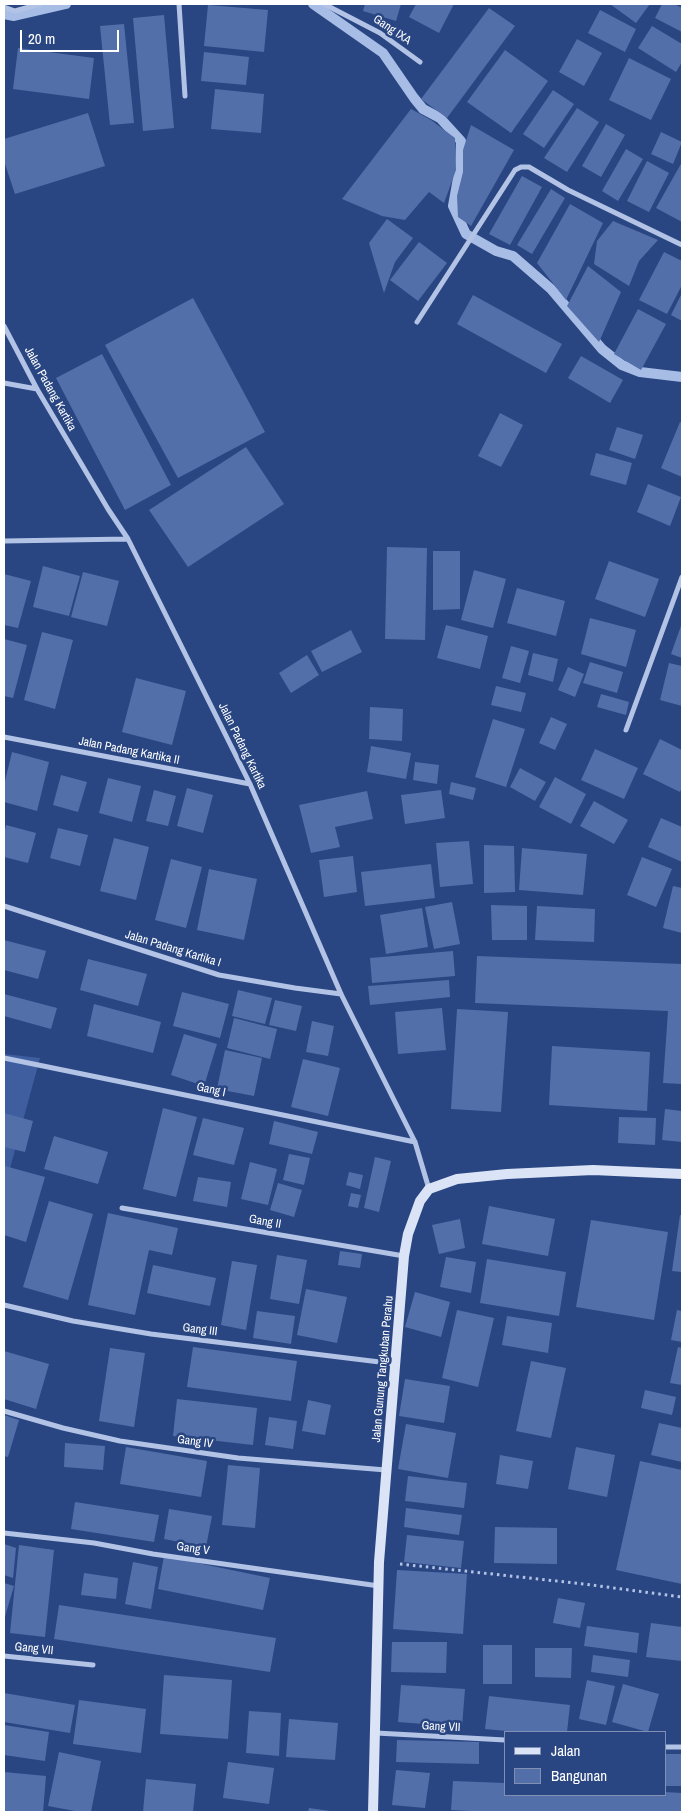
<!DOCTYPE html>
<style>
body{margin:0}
#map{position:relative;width:686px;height:1816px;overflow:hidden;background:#294682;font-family:"Archivo Narrow",sans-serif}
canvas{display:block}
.frame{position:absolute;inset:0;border:5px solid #fff;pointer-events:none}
.legend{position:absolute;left:504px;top:1731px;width:162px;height:65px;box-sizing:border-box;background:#294682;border:1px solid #7f90b4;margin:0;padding:6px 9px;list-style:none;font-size:15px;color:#fff}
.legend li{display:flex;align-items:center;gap:10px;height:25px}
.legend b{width:25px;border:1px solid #7f90b4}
.scale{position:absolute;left:20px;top:30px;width:99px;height:22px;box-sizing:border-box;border:2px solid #fff;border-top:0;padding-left:6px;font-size:15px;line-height:18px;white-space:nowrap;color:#fff;-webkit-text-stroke:4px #294682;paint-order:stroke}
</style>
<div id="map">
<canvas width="686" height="1816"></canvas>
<div class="frame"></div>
<ul class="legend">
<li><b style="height:6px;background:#dbe3f6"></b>Jalan</li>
<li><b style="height:14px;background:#526faa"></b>Bangunan</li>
</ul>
<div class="scale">20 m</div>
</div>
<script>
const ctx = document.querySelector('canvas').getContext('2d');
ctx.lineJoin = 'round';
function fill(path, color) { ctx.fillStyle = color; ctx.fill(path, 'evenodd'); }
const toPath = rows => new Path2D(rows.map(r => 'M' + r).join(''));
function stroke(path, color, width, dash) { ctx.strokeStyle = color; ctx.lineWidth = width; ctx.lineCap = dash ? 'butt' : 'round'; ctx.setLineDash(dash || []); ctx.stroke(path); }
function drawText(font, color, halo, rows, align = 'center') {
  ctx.font = font + ' "Archivo Narrow",sans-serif'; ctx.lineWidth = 5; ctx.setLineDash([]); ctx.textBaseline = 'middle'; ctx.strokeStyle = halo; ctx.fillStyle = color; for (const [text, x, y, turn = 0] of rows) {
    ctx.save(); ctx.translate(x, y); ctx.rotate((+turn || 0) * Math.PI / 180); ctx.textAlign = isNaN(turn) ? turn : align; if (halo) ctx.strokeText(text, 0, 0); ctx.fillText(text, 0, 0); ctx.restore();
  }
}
fill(toPath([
 [4,1054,40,1058,9,1172,4,1171]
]), '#3e5e9f');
stroke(toPath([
 [313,4,383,53,414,98,423,109,440,118,461,141,460,167,453,206,466,234,496,251,513,256,551,289,602,349,622,365,640,372,682,377],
 [4,14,14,16,66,4]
]), '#a7bde6', 10);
fill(toPath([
 [365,4,401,4,396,21,363,11],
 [416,4,454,4,439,33,409,17],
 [610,4,650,4,636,23],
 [662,4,674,4,682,8,682,32,655,18],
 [208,5,268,10,264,52,204,46],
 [489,8,515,26,447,118,421,99],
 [600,10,636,29,625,52,588,33],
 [164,15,174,128,143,131,133,18],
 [124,24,134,123,110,125,100,26],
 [652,26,682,44,682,62,676,72,638,48],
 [577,39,602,53,584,86,559,72],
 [18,48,94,58,89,99,13,89],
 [505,50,548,81,511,133,467,102],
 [204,52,249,57,246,85,201,81],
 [629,58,671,79,651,120,609,100],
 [215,89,264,94,261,133,211,129],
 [553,90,574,104,544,148,523,134],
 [577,108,599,122,567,172,544,158],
 [411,109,431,120,455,138,456,170,444,203,429,192,405,220,382,216,342,199],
 [88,113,105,166,15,194,4,161,4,139],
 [606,124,625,135,601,177,582,166],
 [471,125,514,150,471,226,458,217,457,196,463,172,463,150],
 [661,132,682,142,673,164,651,154],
 [626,149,643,159,618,201,602,191],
 [647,161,669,173,649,212,627,201],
 [682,162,682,222,656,208],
 [522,176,542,187,510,245,489,234],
 [551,189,565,198,532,254,517,245],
 [570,204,603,223,566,300,537,263],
 [387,219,413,238,395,262,384,293,369,243],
 [613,221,658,240,639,261,629,286,594,264,597,241],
 [419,242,447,263,418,301,390,280],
 [664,252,682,261,682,285,667,314,639,300],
 [588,266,621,292,599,342,567,306],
 [682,293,682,321,671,315],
 [473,295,562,344,546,373,457,324],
 [193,298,265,432,178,478,105,345],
 [638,309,666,324,641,370,614,354],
 [102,354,171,485,125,510,56,378],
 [581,356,623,380,610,403,568,378],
 [500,413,523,425,501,467,478,456],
 [680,422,682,423,682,477,661,468],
 [617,427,643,435,635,459,609,450],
 [246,447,284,504,188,567,149,510],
 [596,453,632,463,626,485,590,475],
 [648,484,681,497,670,526,637,512],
 [387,547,427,548,425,640,385,639],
 [433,551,460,551,460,609,433,610],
 [609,561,659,579,645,617,595,599],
 [43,566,80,576,69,616,33,607],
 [474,570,506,579,493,628,461,620],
 [83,572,119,581,107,626,71,617],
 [4,574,31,581,18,628,4,625],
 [517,588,565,601,556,636,507,623],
 [590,618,636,630,626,667,581,654],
 [682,623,682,658,671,654],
 [446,625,488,636,480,669,437,658],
 [351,630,362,652,322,672,311,651],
 [42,632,73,640,55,709,24,700],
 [4,639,27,645,13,698,4,696],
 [511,646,529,651,520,683,502,678],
 [533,653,558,659,553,682,528,675],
 [307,655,319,675,291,693,279,673],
 [590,662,623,672,617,693,583,683],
 [669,663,682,666,682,706,660,700],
 [568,667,584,674,575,697,558,690],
 [136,678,186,691,172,745,122,732],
 [496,686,526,693,521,712,491,705],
 [601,694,629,702,626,715,597,707],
 [370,707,403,709,402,741,369,739],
 [551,717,567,724,555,750,539,743],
 [493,719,525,729,506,787,475,777],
 [660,739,682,750,682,787,680,792,643,774],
 [371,746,411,753,406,779,367,772],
 [595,749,638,768,624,799,581,780],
 [12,752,49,762,37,811,4,802,4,785],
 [415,762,439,765,437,784,413,780],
 [520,768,546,782,535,801,510,787],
 [61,775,87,782,78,812,53,805],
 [555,777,586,794,571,824,539,807],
 [108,778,141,786,132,822,99,813],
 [451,782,476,788,473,800,449,794],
 [187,788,213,795,203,833,177,826],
 [154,790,176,796,168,826,146,821],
 [441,790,445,818,405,824,401,795],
 [367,791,373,819,335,827,340,847,311,853,299,805],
 [594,801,628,820,614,844,580,826],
 [661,818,682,827,682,862,648,847],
 [6,825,36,833,28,863,4,857,4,835],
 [58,828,88,835,80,866,50,858],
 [114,838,149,847,136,900,100,891],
 [469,841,473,884,440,887,436,843],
 [484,845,514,846,515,892,484,893],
 [522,848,587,854,583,895,519,890],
 [353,856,357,892,324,897,319,860],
 [642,857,672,869,656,907,627,895],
 [171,859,202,867,186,928,155,920],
 [431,864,435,898,365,906,361,872],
 [209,869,257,879,244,940,197,930],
 [673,886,682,888,682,933,663,928],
 [452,902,460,944,434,949,425,907],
 [491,905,527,906,527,940,492,940],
 [537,906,595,909,594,942,535,940],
 [422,908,428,947,386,954,380,915],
 [4,940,46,951,38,979,4,970],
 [453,951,455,976,372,983,370,958],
 [477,956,682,964,682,1084,663,1083,668,1011,475,1003],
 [88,959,147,974,138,1006,80,990],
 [449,980,450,997,370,1005,368,986],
 [238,990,272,998,265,1024,232,1016],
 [182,992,229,1004,220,1038,173,1026],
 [4,994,57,1008,51,1029,4,1016],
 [275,1000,302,1006,296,1031,269,1025],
 [94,1004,161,1022,153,1053,87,1036],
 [442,1008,446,1050,398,1054,395,1012],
 [457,1009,508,1012,501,1112,451,1109],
 [234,1018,277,1029,270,1059,227,1048],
 [312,1021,334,1026,328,1056,306,1052],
 [184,1034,217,1044,204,1086,171,1075],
 [552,1046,650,1052,647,1111,549,1105],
 [225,1050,262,1058,254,1096,217,1089],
 [303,1059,340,1068,328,1116,291,1107],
 [163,1108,197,1117,176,1197,143,1189],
 [665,1109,682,1111,682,1142,662,1140],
 [4,1113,33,1121,25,1152,4,1147],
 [619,1117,656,1118,655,1145,618,1143],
 [203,1118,244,1128,234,1165,193,1155],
 [274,1121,318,1132,312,1154,269,1144],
 [54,1136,108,1152,98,1184,44,1169],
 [289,1154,310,1158,304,1185,283,1180],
 [375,1157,391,1161,379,1212,364,1208],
 [250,1162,277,1169,268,1205,241,1199],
 [5,1166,45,1177,26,1242,4,1235],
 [349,1172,363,1175,360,1189,346,1185],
 [198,1177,231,1182,227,1207,193,1201],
 [278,1183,302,1190,294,1217,270,1210],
 [351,1193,361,1195,358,1208,348,1206],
 [49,1201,93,1214,68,1300,23,1287],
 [489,1206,555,1219,548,1256,482,1244],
 [108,1213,178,1228,172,1255,149,1250,135,1315,88,1305],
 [680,1215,682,1215,682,1272,672,1271],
 [460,1219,465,1248,439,1254,432,1225],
 [591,1220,668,1232,654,1320,576,1307],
 [340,1251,362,1254,360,1268,338,1265],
 [277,1255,307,1260,299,1304,270,1299],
 [446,1257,476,1262,471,1293,440,1287],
 [487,1259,566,1272,559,1316,480,1303],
 [232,1261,257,1265,246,1330,221,1325],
 [153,1265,216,1278,210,1306,147,1293],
 [306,1289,347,1297,337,1343,297,1335],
 [415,1292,450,1302,441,1337,405,1327],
 [457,1310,494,1318,478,1387,442,1378],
 [677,1310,682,1311,682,1342,671,1340],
 [257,1311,295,1316,291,1344,253,1338],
 [507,1316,552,1323,548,1353,502,1345],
 [193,1347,297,1361,291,1401,187,1387],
 [678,1347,682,1348,682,1385,670,1383],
 [110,1348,145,1353,134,1427,99,1421],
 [4,1351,49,1364,36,1409,4,1399],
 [531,1361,566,1368,551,1438,516,1431],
 [405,1379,450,1386,444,1423,399,1416],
 [645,1390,676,1397,672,1415,641,1408],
 [177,1399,257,1408,253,1445,173,1436],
 [308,1400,331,1405,325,1435,302,1431],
 [4,1415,19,1420,8,1457,4,1456],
 [269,1417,297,1421,293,1449,265,1445],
 [659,1423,682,1428,682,1462,651,1455],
 [406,1424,456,1433,448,1478,398,1469],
 [65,1443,105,1446,103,1470,64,1467],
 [126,1447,207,1461,201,1497,120,1484],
 [576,1447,615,1455,607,1497,568,1489],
 [500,1455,533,1461,528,1489,496,1484],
 [640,1461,682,1470,682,1584,616,1570],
 [228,1465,260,1468,255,1528,222,1525],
 [408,1476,467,1483,464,1508,405,1501],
 [75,1502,159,1515,154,1542,71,1529],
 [406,1508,462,1515,459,1535,404,1527],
 [169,1509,212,1516,206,1547,164,1539],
 [495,1527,557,1528,557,1564,494,1563],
 [407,1535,464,1541,461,1568,404,1562],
 [4,1544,16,1548,13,1578,4,1575],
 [19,1545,54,1550,45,1637,10,1633],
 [164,1556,270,1578,263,1610,158,1589],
 [133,1562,158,1567,151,1609,125,1604],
 [397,1570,467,1574,463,1634,393,1629],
 [84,1573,118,1578,116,1599,81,1595],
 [4,1583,14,1586,4,1620],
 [558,1598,585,1603,580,1628,553,1623],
 [59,1605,276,1638,270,1672,54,1639],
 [651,1623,682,1627,682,1661,646,1657],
 [587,1626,639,1633,637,1653,584,1646],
 [392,1642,447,1642,446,1673,391,1672],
 [483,1645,512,1645,512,1684,483,1684],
 [535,1648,572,1648,571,1678,535,1677],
 [593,1655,630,1660,628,1677,591,1672],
 [164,1675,232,1680,228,1739,160,1734],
 [587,1680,615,1686,606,1725,579,1719],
 [623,1684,659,1694,648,1732,612,1722],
 [401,1685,465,1689,462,1727,398,1722],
 [4,1693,75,1705,70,1733,4,1722],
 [489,1696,570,1705,567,1732,517,1732,485,1729],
 [79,1700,146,1709,141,1753,73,1744],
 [249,1711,281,1713,279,1756,246,1753],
 [289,1719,338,1723,335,1760,286,1757],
 [4,1725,49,1732,45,1761,4,1755],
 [397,1740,479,1742,479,1764,396,1762],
 [59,1752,101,1761,91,1812,80,1812,48,1806],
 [665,1754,682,1754,682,1786,665,1786],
 [228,1762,274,1768,269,1804,223,1798],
 [396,1770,430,1773,425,1808,392,1805],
 [4,1772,46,1776,43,1812,4,1812],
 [146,1779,196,1784,193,1812,143,1812],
 [453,1781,505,1783,505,1795,665,1795,665,1792,682,1793,682,1812,488,1812,451,1810],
 [309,1808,330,1811,330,1812,308,1812]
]), '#526faa');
stroke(toPath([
 [400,1564,584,1584,682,1597]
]), '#b2c3e6', 3, [2.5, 4]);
stroke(toPath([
 [179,4,185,96],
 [324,4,380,33,420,62],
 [4,7,15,11,40,4],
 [417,322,515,170,521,167,529,167,568,190,682,245],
 [4,326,37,389,108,509,128,539,250,784,341,994,415,1142,429,1189],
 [4,383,37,389],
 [4,541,128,539],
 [626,730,682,577],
 [4,737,250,784],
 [4,906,219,975,295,988,341,994],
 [4,1058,415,1142],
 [122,1208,404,1256],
 [4,1305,73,1321,151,1334,396,1364],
 [4,1411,63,1428,120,1441,238,1458,386,1470],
 [4,1533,94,1543,153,1554,379,1586],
 [4,1656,93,1665],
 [376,1733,505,1740],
 [665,1747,682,1747]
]), '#b2c3e6', 5);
stroke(toPath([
 [373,1812,379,1562,404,1256,408,1234,420,1201,429,1189,457,1179,507,1174,593,1170,682,1174]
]), '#dbe3f6', 10);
drawText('12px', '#fff', '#294682', [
 ["Gang IXA",392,30,34],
 ["Jalan Padang Kartika",50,389,61],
 ["Jalan Padang Kartika",242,746,64],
 ["Jalan Padang Kartika II",129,751,11],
 ["Jalan Padang Kartika I",173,949,17],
 ["Gang I",211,1090,12],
 ["Gang II",265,1222,10],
 ["Gang III",200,1330,7],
 ["Jalan Gunung Tangkuban Perahu",383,1369,-85],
 ["Gang IV",195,1442,8],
 ["Gang V",193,1549,8],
 ["Gang VII",34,1649,6],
 ["Gang VII",441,1727,3]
]);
</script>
